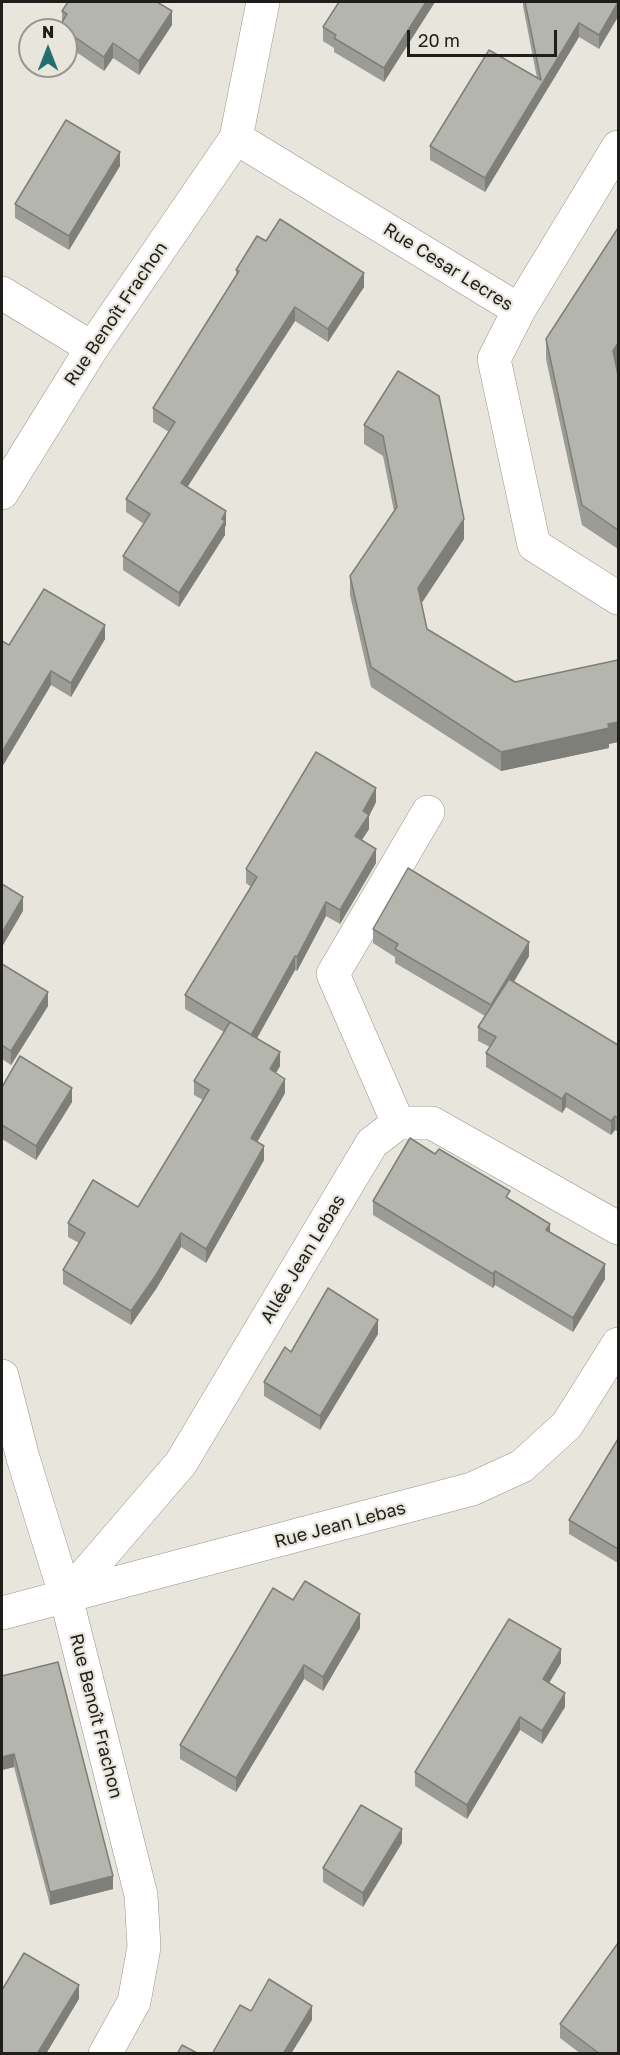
<!DOCTYPE html>
<meta charset="utf-8">
<style>
body{margin:0}
#map{position:relative;width:620px;height:2055px;overflow:hidden;background:#e8e5dc;font-family:"Golos Text",sans-serif}
canvas{display:block}
.frame{position:absolute;inset:0;border:3px solid #1f1e1b;pointer-events:none}
.north{position:absolute;left:18px;top:18px;width:60px;height:60px;box-sizing:border-box;background:#e8e5dc;border:2px solid #98958f;border-radius:50%;rotate:0deg;font-size:16px;font-weight:700;line-height:24px;text-align:center;color:#1f1e1b}
.north::after{content:'';display:block;margin:auto;width:21px;height:27px;background:#236f70;clip-path:polygon(50% 0,100% 100%,50% 72%,0 100%)}
.scale{position:absolute;left:407px;top:30px;width:150px;height:27px;box-sizing:border-box;border:3px solid #1f1e1b;border-top:0;padding-left:8px;font-size:18px;line-height:21px;white-space:nowrap;color:#1f1e1b;-webkit-text-stroke:4px #e8e5dc;paint-order:stroke}
</style>
<div id="map">
<canvas width="620" height="2055"></canvas>
<div class="frame"></div>
<div class="north">N</div>
<div class="scale">20 m</div>
</div>
<script>
const ctx = document.querySelector('canvas').getContext('2d');
ctx.lineJoin = 'round';
const toPath = rows => new Path2D(rows.map(r => 'M' + r).join(''));
function stroke(path, color, width, dash) { ctx.strokeStyle = color; ctx.lineWidth = width; ctx.lineCap = dash ? 'butt' : 'round'; ctx.setLineDash(dash || []); ctx.stroke(path); }
function fill(path, color) { ctx.fillStyle = color; ctx.fill(path, 'evenodd'); }
function drawText(font, color, halo, rows, align = 'center') {
  ctx.font = font + ' "Golos Text",sans-serif'; ctx.lineWidth = 4.5; ctx.setLineDash([]); ctx.textBaseline = 'middle'; ctx.strokeStyle = halo; ctx.fillStyle = color; for (const [text, x, y, turn = 0] of rows) {
    ctx.save(); ctx.translate(x, y); ctx.rotate((+turn || 0) * Math.PI / 180); ctx.textAlign = isNaN(turn) ? turn : align; if (halo) ctx.strokeText(text, 0, 0); ctx.fillText(text, 0, 0); ctx.restore();
  }
}
const street = toPath([
 [236,138,519,310,494,359,534,545,618,598],
 [2,293,92,348],
 [519,310,618,147],
 [2,493,92,348,236,138,263,2],
 [398,1123,333,974,428,812],
 [2,1376,23,1458,66,1597,141,1895,144,1947,134,2002,105,2054],
 [66,1597,181,1463,372,1143,398,1123,432,1123,618,1228],
 [2,1613,472,1489,522,1466,567,1425,618,1344]
]);
stroke(street, '#97948c', 34);
stroke(street, '#fff', 33);
fill(toPath([
 [339,2,435,2,384,82,334,52,334,48,323,41,323,27],
 [523,2,618,2,599,49,579,37,485,192,430,160,430,146,537,78,523,6],
 [62,11,172,25,139,75,113,58,104,71,66,45,66,30,59,30,59,27,62,22],
 [120,166,69,250,15,218,15,204],
 [618,228,618,363,617,366,618,375,618,549,582,525,546,359,546,339],
 [266,241,364,287,328,342,295,321,187,487,226,525,225,527,225,535,179,607,123,570,123,556,144,524,126,512,126,499,169,432,153,422,153,408,236,276,236,270],
 [398,371,464,539,422,603,427,629,515,682,618,661,618,657,618,742,609,744,609,748,501,771,371,687,350,595,350,576,394,511,383,456,364,444,364,425],
 [105,639,71,697,51,685,2,767,2,641,9,645],
 [376,802,369,816,369,829,362,840,376,863,340,924,326,916,297,971,295,970,257,1038,280,1066,276,1073,285,1093,257,1142,264,1160,206,1263,181,1247,156,1289,131,1325,63,1284,63,1270,79,1243,68,1237,68,1223,138,1207,203,1100,194,1095,194,1081,224,1032,185,1009,185,995,251,887,246,883,246,869],
 [373,929,529,956,514,982,618,1045,618,1132,615,1130,611,1135,566,1107,562,1113,486,1067,486,1053,490,1047,478,1041,478,1027,485,1016,395,963,395,957,373,943],
 [2,964,48,1006,11,1065,2,1059],
 [2,1087,72,1102,36,1160,2,1139],
 [435,1154,510,1199,605,1279,573,1332,495,1285,493,1288,373,1215,373,1201],
 [378,1334,320,1430,264,1396,264,1382,291,1352],
 [618,1439,618,1563,569,1534,569,1520],
 [293,1600,360,1628,323,1691,304,1679,236,1792,180,1759,180,1745],
 [561,1663,549,1683,565,1707,542,1744,520,1730,467,1819,415,1786,415,1772],
 [2,1676,113,1889,50,1905,14,1767,2,1770],
 [402,1843,363,1907,323,1882,323,1868],
 [560,2024,618,2054,581,2054,560,2038]
]), '#9b9c95');
fill(toPath([
 [426,2,435,2,384,82,384,68],
 [618,2,618,17,599,49,599,35],
 [172,11,172,25,139,75,139,61],
 [579,23,579,37,485,192,485,178],
 [113,43,113,58,104,71,104,57],
 [120,152,120,166,69,250,69,236],
 [364,273,364,287,328,342,328,329],
 [295,307,295,321,181,497,181,483],
 [618,343,618,363,613,370,613,351],
 [226,511,226,525,225,527,225,535,179,607,179,593],
 [464,519,464,539,418,608,418,588],
 [105,625,105,639,71,697,71,683],
 [51,671,51,685,2,767,2,752],
 [618,722,618,742,609,744,609,748,501,771,501,752],
 [376,788,376,802,369,816,369,829,355,850,355,836,363,811],
 [376,849,376,863,340,924,340,910],
 [23,897,23,911,2,947,2,933],
 [326,902,326,916,297,971,297,957],
 [529,942,529,956,491,1019,491,1005],
 [295,956,295,970,251,1049,251,1035],
 [48,992,48,1006,11,1065,11,1051],
 [280,1052,280,1066,270,1083,270,1069],
 [285,1079,285,1093,251,1153,251,1138],
 [72,1088,72,1102,36,1160,36,1146],
 [566,1093,566,1107,562,1113,562,1099],
 [615,1116,615,1130,611,1135,611,1121],
 [264,1146,264,1160,206,1263,206,1249],
 [550,1224,550,1238,546,1230],
 [181,1233,181,1247,156,1289,131,1325,131,1311],
 [605,1264,605,1279,573,1332,573,1318],
 [495,1271,495,1285,493,1288,493,1274],
 [378,1320,378,1334,320,1430,320,1416],
 [360,1614,360,1628,323,1691,323,1677],
 [561,1649,561,1663,543,1693,543,1679],
 [304,1665,304,1679,236,1792,236,1778],
 [565,1693,565,1707,542,1744,542,1731],
 [520,1717,520,1730,467,1819,467,1805],
 [14,1754,14,1767,2,1770,2,1757],
 [402,1829,402,1843,363,1907,363,1893],
 [113,1876,113,1889,50,1905,50,1892],
 [79,1985,79,1999,46,2054,37,2054],
 [312,2006,312,2020,291,2054,283,2054]
]), '#7e7f79');
const building = toPath([
 [68,2,157,2,172,11,139,61,113,43,104,57,66,31,66,30,64,30,59,27,67,14,62,11,68,2],
 [339,2,426,2,384,68,334,38,336,35,323,27,339,2],
 [525,2,618,2,599,35,579,23,485,178,430,146,489,50,541,80,525,2],
 [66,120,120,152,69,236,15,204,66,120],
 [280,219,364,273,328,329,295,307,181,483,226,511,222,519,225,521,179,593,123,556,150,514,126,499,175,422,153,408,239,271,236,270,257,236,266,241,280,219],
 [618,228,618,343,613,351,618,375,618,530,582,505,546,339,618,228],
 [398,371,439,396,464,519,418,588,427,629,515,682,618,660,618,722,608,724,609,728,501,752,371,667,350,576,397,507,383,436,364,425,398,371],
 [44,589,105,625,71,683,51,671,2,752,2,641,9,645,44,589],
 [316,752,376,788,363,811,369,815,355,836,376,849,340,910,326,902,297,957,295,956,251,1035,280,1052,270,1069,285,1079,251,1138,264,1146,206,1249,181,1233,156,1275,131,1311,63,1270,85,1233,68,1223,93,1180,138,1207,209,1090,194,1081,230,1022,250,1034,185,995,257,877,246,869,316,752],
 [408,868,529,942,491,1005,395,949,398,944,373,929,408,868],
 [2,884,23,897,2,933,2,884],
 [2,964,48,992,11,1051,2,1045,2,964],
 [509,979,618,1045,618,1118,615,1116,611,1121,566,1093,562,1099,486,1053,496,1037,478,1027,509,979],
 [20,1056,72,1088,36,1146,2,1125,2,1087,20,1056],
 [410,1138,435,1154,439,1149,510,1191,506,1197,550,1224,546,1230,605,1264,573,1318,495,1271,493,1274,373,1201,410,1138],
 [328,1288,378,1320,320,1416,264,1382,285,1347,291,1352,328,1288],
 [618,1439,618,1549,569,1520,618,1439],
 [305,1581,360,1614,323,1677,304,1665,236,1778,180,1745,273,1588,293,1600,305,1581],
 [509,1619,561,1649,543,1679,565,1693,542,1731,520,1717,467,1805,415,1772,509,1619],
 [58,1662,113,1876,50,1892,14,1754,2,1757,2,1676,58,1662],
 [361,1805,402,1829,363,1893,323,1868,361,1805],
 [618,1943,618,2052,617,2054,600,2054,560,2024,618,1943],
 [24,1953,79,1985,37,2054,2,2054,2,1990,24,1953],
 [269,1979,312,2006,283,2054,212,2054,240,2005,251,2011,269,1979],
 [182,2045,199,2054,177,2054,182,2045]
]);
fill(building, '#b4b5ad');
stroke(building, '#7e7f79', 1.5);
drawText('18px', '#1f1e1b', '#e8e5dc', [
 ["Rue Cesar Lecres",448,267,32],
 ["Rue Benoît Frachon",116,314,-56],
 ["Allée Jean Lebas",303,1259,-59],
 ["Rue Jean Lebas",340,1525,-15],
 ["Rue Benoît Frachon",96,1716,76]
]);
</script>
